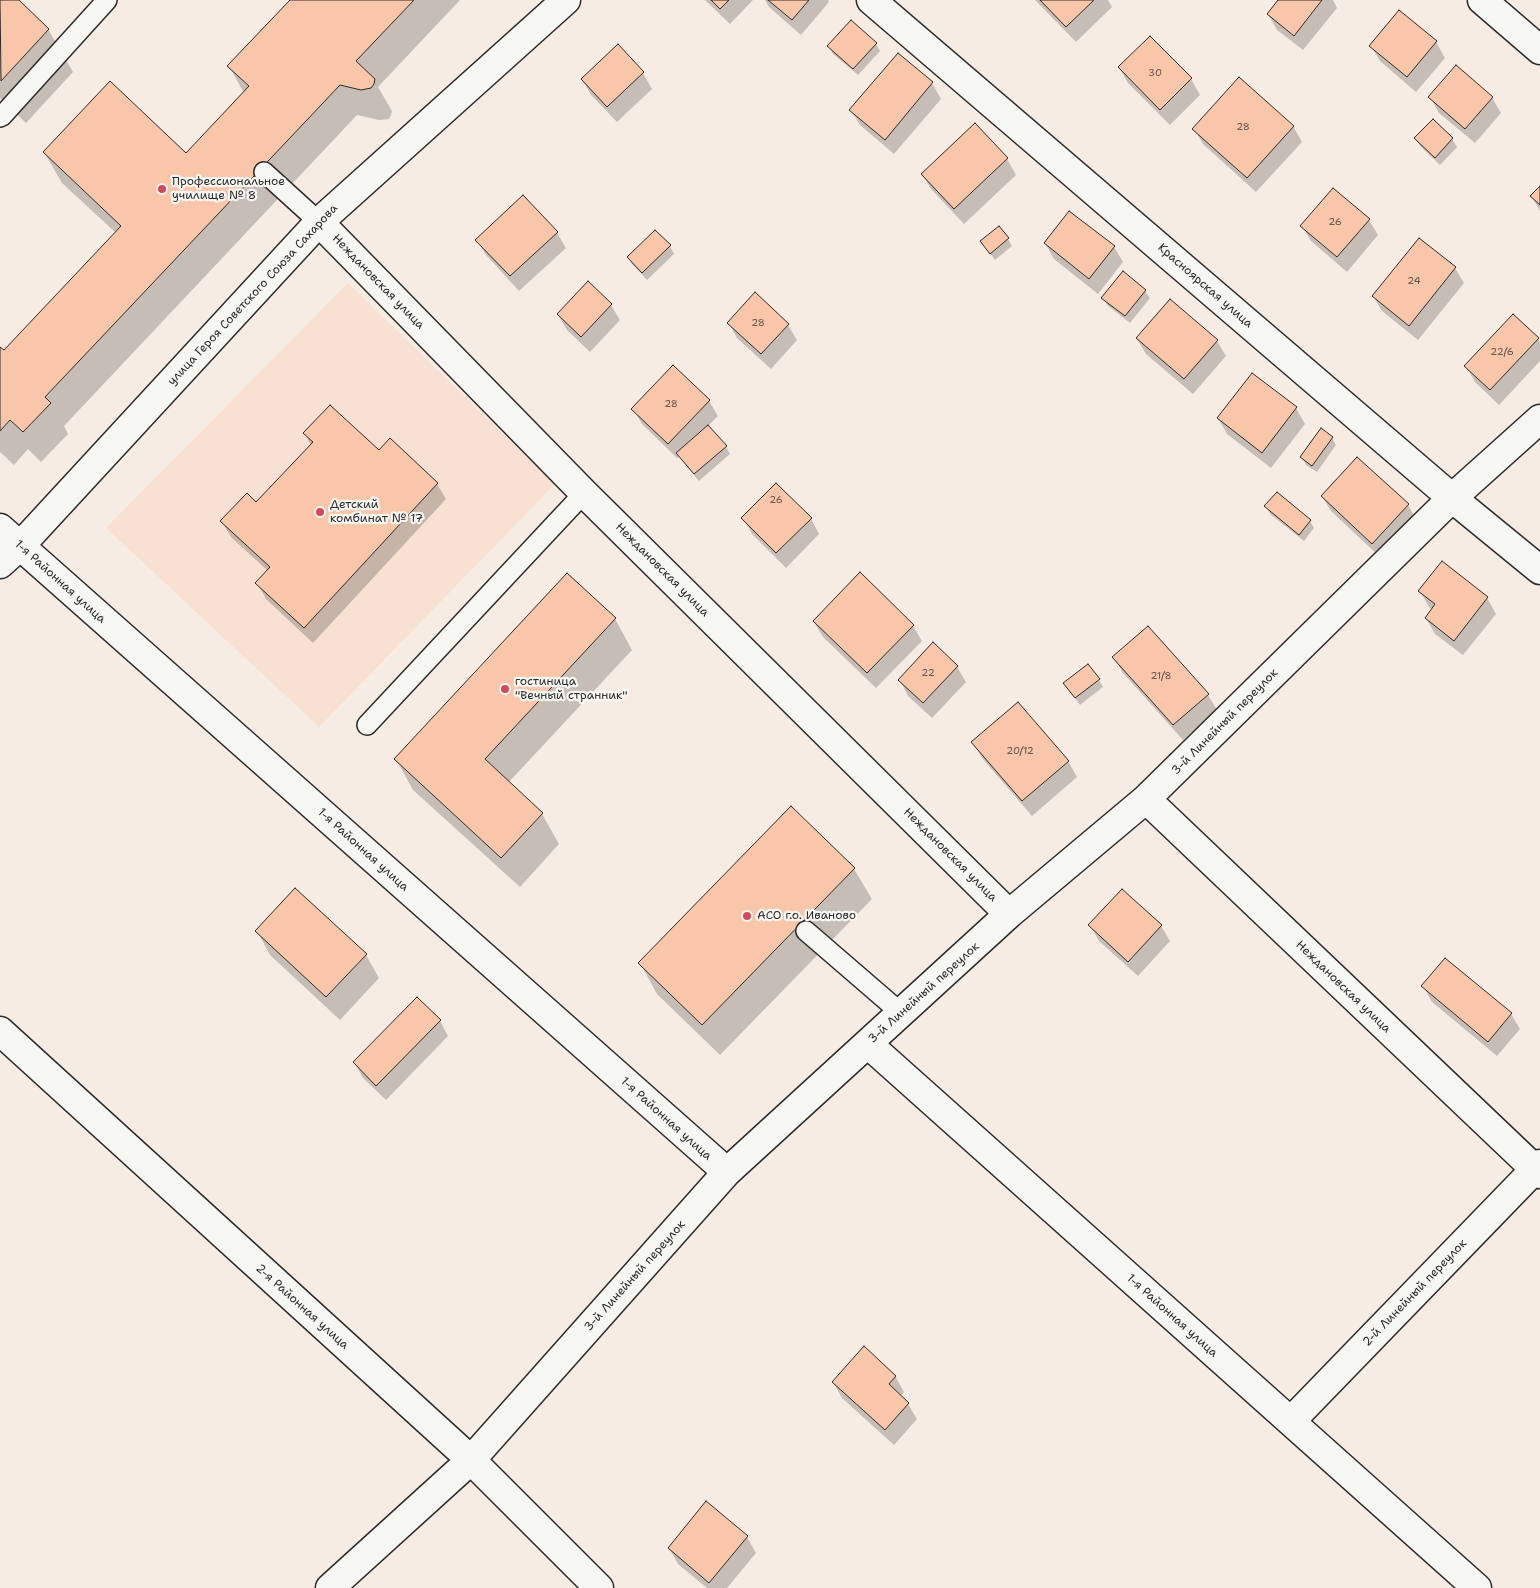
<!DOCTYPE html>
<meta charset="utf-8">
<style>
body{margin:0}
canvas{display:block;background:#f7ece4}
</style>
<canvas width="1540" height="1588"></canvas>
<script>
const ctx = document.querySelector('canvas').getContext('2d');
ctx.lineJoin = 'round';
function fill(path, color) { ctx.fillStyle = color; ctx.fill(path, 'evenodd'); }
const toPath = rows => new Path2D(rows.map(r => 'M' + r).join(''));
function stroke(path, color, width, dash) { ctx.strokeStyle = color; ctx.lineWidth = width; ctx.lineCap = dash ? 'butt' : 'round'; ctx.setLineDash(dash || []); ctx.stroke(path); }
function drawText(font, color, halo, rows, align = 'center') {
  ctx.font = font + ' "Shantell Sans",sans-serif'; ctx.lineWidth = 4.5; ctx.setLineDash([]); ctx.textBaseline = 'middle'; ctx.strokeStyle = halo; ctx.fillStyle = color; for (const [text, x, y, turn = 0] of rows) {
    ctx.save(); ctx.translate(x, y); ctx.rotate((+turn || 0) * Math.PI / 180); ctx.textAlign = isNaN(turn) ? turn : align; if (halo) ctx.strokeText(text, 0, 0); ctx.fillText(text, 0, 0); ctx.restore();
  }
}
fill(toPath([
 [348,283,555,484,319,727,106,528]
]), '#f8e1d3');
fill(toPath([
 [0,0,17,0,48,29,73,72,26,123,0,98],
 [291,0,460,0,378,87,392,111,391,115,389,119,379,120,357,115,64,426,68,434,41,462,28,449,14,465,0,452,0,348,4,352,116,233,62,183,44,152,186,154,244,93,229,66],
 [705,0,753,0,730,24],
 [765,0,828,0,829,2,801,35,769,7],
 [1035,0,1108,0,1112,7,1076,42],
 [1280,0,1333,0,1337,8,1303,50,1277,30,1268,14],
 [1400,12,1436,42,1445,58,1416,92,1380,61,1371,46],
 [1150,37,1191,79,1200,95,1170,125,1128,83,1119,67],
 [876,44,880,51,858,75,833,54,829,46],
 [618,46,643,73,652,89,617,122,591,95,582,79],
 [898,54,932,83,941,99,894,154,860,125,851,110],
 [1430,97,1492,98,1501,113,1475,143,1439,113],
 [1433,121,1452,139,1457,147,1440,165,1420,146,1416,139],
 [975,125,1007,159,1016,175,964,224,931,189,922,174],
 [1293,126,1302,142,1256,192,1203,144,1194,129],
 [1540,188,1540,211,1532,197],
 [1334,189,1369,220,1378,235,1347,272,1311,241,1302,226],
 [557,233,566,248,519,291,486,255,477,240],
 [1008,239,1012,246,995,260,982,242],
 [1045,243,1114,247,1123,262,1098,294,1054,259],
 [670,246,674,254,647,280,632,264,628,257],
 [1455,268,1464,283,1418,340,1382,311,1373,296],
 [1123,273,1145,291,1150,298,1130,323,1107,305,1103,298],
 [588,283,611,305,620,320,590,352,567,330,558,315],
 [729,323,788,325,797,340,771,369,737,338],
 [1137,339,1217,341,1226,356,1193,394,1146,354],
 [1538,339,1540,342,1540,361,1499,405,1475,382,1466,366],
 [709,401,718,416,708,426,726,447,730,454,699,481,679,457,677,458,642,424,633,409],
 [1296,408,1305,424,1271,468,1227,434,1218,418],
 [304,433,379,452,437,484,446,499,313,643,266,599,257,583,268,571,231,537,222,522,257,504,311,445],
 [1332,438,1336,445,1317,472,1306,465,1302,457],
 [1322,496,1408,505,1417,521,1381,558,1331,511],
 [1266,506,1310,521,1314,528,1304,541,1270,514],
 [743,518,811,519,819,534,786,568,752,534],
 [1420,591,1487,598,1496,614,1463,655,1435,634,1426,618,1433,610,1429,607],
 [615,619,632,650,508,783,542,814,559,844,520,887,413,790,396,759],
 [814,622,913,626,922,641,876,688,823,637],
 [1114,657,1208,695,1217,710,1183,740,1123,673],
 [957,667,966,682,932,718,908,696,900,680],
 [1099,680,1103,687,1080,705,1069,690],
 [973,742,1068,761,1077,777,1032,816,982,758],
 [791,808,854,869,872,899,720,1055,657,994,640,963],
 [1090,925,1161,926,1170,941,1138,976,1099,941],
 [257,931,366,955,379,978,340,1020,270,955],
 [1423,986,1511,1014,1520,1029,1497,1056,1432,1002],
 [440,1021,448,1036,386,1100,363,1078,354,1062],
 [895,1376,904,1392,900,1397,908,1404,917,1419,894,1445,842,1398,833,1382],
 [706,1503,747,1537,756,1553,727,1588,707,1588,678,1564,669,1548]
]), '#0003');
const building = toPath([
 [0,0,19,0,49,29,1,81,0,0],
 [290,0,414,0,356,61,375,79,374,84,371,88,361,90,340,85,45,397,51,403,23,432,10,420,0,431,0,347,4,350,121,226,43,152,110,81,186,153,249,86,227,66,290,0],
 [711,0,729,0,720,9,711,0],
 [768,0,809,0,792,20,768,0],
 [1040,0,1094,0,1066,27,1040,0],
 [1278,0,1322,0,1294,36,1267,14,1278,0],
 [1399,10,1437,41,1407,77,1369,46,1399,10],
 [851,20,877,43,853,69,827,46,851,20],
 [1150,36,1192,78,1160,110,1118,67,1150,36],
 [618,44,644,72,607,107,581,79,618,44],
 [898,53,933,82,885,140,849,110,898,53],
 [1456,65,1493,97,1465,129,1428,97,1456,65],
 [1239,77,1294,126,1247,178,1192,129,1239,77],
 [1433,119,1453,138,1435,158,1414,138,1433,119],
 [975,123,1008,158,954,209,921,174,975,123],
 [1540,186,1540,205,1530,196,1540,186],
 [1333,188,1370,219,1337,257,1300,226,1333,188],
 [523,195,558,232,510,276,475,240,523,195],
 [1069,211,1115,246,1089,279,1044,243,1069,211],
 [999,226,1009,238,990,254,980,241,999,226],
 [655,230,671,245,642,273,627,257,655,230],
 [1419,238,1456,267,1409,326,1372,296,1419,238],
 [1123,271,1146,290,1125,316,1101,298,1123,271],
 [588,281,612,304,581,337,557,314,588,281],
 [755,292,789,324,761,354,727,323,755,292],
 [1170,299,1218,340,1184,379,1136,338,1170,299],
 [1513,314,1539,338,1490,390,1464,366,1513,314],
 [673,365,710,400,668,444,631,409,673,365],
 [1252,373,1297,407,1262,453,1217,418,1252,373],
 [330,405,379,450,390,438,438,483,304,628,255,583,270,567,220,521,247,493,256,502,313,442,303,433,330,405],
 [708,425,727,446,694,474,676,453,708,425],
 [1321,428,1333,437,1312,466,1300,457,1321,428],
 [1357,457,1409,504,1372,544,1321,496,1357,457],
 [776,483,812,518,776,553,741,518,776,483],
 [1277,492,1311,520,1299,535,1264,506,1277,492],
 [1442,561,1488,597,1454,641,1425,618,1435,604,1418,591,1442,561],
 [860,572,914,625,867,673,813,621,860,572],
 [567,573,616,618,485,759,543,813,501,858,394,759,567,573],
 [1148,626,1209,694,1173,725,1112,657,1148,626],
 [933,642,958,666,923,703,898,680,933,642],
 [1088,664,1100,679,1075,698,1063,683,1088,664],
 [1018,702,1069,761,1022,801,971,742,1018,702],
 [791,806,855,868,702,1025,638,963,791,806],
 [295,888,367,954,326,997,255,931,295,888],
 [1122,889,1162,925,1128,962,1088,925,1122,889],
 [1445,958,1512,1013,1488,1042,1421,986,1445,958],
 [417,997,441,1020,376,1086,353,1062,417,997],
 [864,1346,896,1376,889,1384,909,1403,885,1430,832,1382,864,1346],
 [706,1501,748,1536,709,1583,668,1548,706,1501]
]);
fill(building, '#f9c6aa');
stroke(building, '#2b2b2b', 1);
const lane = toPath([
 [0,117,2,116,107,0],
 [264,172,319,222],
 [367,725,584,493],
 [806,931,901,1013]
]);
const street = toPath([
 [871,0,1452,498,1540,570],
 [1482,0,1540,50],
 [319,222,584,493,1009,914],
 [0,528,727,1172],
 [1146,799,1540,1174],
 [0,1031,471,1460,599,1588],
 [868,1044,1477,1588],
 [1291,1421,1540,1164],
 [330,1588,471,1460,727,1172,1009,914,1146,799,1452,498,1540,419]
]);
const secondary = toPath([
 [0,564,20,546,319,222,566,0]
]);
stroke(lane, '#2b2b2b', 22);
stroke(street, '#2b2b2b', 31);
stroke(secondary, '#2b2b2b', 31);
stroke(lane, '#f6f6f2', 19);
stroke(street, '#f6f6f2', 28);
stroke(secondary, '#f6f6f2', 28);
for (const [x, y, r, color] of [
 [162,189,5,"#d1495b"],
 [320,512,5,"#d1495b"],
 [505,689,5,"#d1495b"],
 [747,916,5,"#d1495b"]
]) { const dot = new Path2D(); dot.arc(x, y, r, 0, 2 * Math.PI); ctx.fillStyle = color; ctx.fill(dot); stroke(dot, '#f6f6f2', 2); }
drawText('10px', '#5e524b', null, [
 ["30",1155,73],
 ["28",1243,127],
 ["26",1335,222],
 ["24",1414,281],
 ["28",758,323],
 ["22/6",1502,352],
 ["28",671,404],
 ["26",776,500],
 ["22",928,673],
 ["21/8",1161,676],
 ["20/12",1020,751]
]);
drawText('12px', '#2b2b2b', '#f6f6f2', [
 ["Профессиональное",172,182],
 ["училище № 8",172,196],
 ["Детский",330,505],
 ["комбинат № 17",330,519],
 ["гостиница",515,682],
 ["\"Вечный странник\"",515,696],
 ["АСО г.о. Иваново",757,916]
], 'left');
drawText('12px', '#2b2b2b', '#f6f6f2', [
 ["Неждановская улица",378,282,46],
 ["Красноярская улица",1205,286,41],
 ["улица Героя Советского Союза Сахарова",253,295,-47],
 ["Неждановская улица",662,570,45],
 ["1-я Районная улица",60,582,42],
 ["3-й Линейный переулок",1225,722,-45],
 ["1-я Районная улица",363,850,42],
 ["Неждановская улица",950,855,45],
 ["Неждановская улица",1343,987,44],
 ["3-й Линейный переулок",924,993,-42],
 ["1-я Районная улица",666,1119,42],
 ["3-й Линейный переулок",635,1276,-48],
 ["2-й Линейный переулок",1415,1293,-46],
 ["2-я Районная улица",302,1307,42],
 ["1-я Районная улица",1172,1316,42]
]);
</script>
